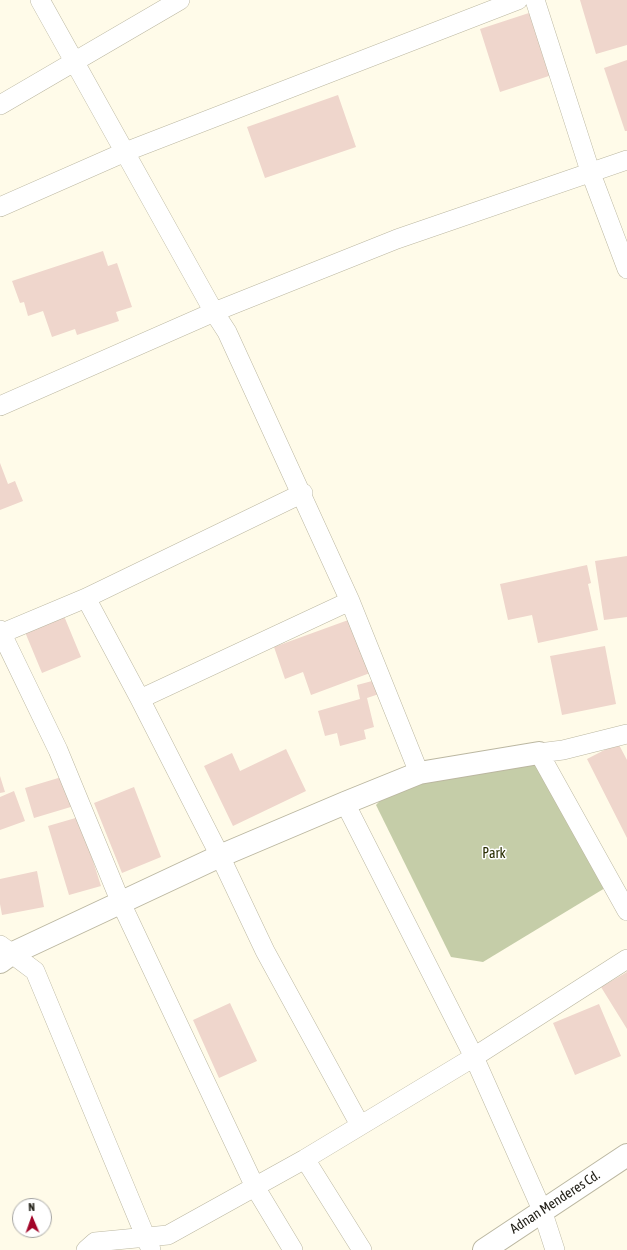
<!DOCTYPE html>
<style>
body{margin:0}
#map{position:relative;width:627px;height:1250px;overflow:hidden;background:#fffbe9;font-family:"Asap Condensed",sans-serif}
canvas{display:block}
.north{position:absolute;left:12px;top:1198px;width:40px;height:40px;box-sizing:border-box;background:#fff;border:1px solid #a6a5a2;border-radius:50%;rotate:358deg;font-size:11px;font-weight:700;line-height:16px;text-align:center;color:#201e16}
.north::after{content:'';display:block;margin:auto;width:14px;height:18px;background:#a20428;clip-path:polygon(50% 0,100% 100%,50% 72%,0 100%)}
</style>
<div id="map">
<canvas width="627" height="1250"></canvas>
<div class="north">N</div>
</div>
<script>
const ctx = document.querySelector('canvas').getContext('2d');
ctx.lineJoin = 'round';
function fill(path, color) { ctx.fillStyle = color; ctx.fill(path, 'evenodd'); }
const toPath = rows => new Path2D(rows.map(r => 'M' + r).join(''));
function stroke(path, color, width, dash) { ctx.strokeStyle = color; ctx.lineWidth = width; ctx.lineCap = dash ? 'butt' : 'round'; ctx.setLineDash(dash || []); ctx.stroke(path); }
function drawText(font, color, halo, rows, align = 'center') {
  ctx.font = font + ' "Asap Condensed",sans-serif'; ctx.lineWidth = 3; ctx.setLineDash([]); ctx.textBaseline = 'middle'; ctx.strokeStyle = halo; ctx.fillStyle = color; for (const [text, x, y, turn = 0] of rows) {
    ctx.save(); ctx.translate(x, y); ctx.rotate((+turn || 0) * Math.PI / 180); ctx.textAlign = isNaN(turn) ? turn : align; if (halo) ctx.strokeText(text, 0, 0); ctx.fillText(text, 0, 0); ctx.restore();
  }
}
fill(toPath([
 [536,757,610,885,483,962,451,957,376,805,389,791]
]), '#c5cda8');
fill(toPath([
 [580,0,627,0,627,45,596,54],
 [532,12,552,75,500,92,480,29],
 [627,60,627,131,625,131,604,68],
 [338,95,356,147,265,178,247,127],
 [103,251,108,266,117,263,132,307,116,312,119,321,77,335,75,329,52,337,43,311,28,316,24,302,20,303,12,281],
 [0,463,8,484,15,481,23,501,0,510],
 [627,556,627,617,604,620,595,561],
 [587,565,591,583,588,584,598,630,538,643,532,615,508,620,500,584],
 [64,616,81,657,42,673,25,632],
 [351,619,370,673,311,695,303,672,285,679,274,647],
 [605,646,616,704,562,715,550,656],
 [376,680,379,694,367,698,374,727,364,730,366,739,340,746,337,733,325,736,318,711,360,699,357,685],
 [618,743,627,760,627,838,587,759],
 [286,749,306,791,233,826,204,766,232,753,240,771],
 [0,776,5,792,0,793],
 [65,776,74,806,34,818,25,788],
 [134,787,161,857,122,873,94,803],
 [14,791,25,821,0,830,0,797],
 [79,817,101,886,69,895,48,826],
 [37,871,44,907,2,915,0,904,0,879],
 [627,972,627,1029,601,987],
 [230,1003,257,1061,219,1078,193,1020],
 [599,1004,621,1056,575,1075,553,1023]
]), '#efd6cc');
const minor = toPath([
 [40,0,214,312,227,332,350,601,419,773],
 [535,0,590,171,627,269],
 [0,105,180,0],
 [0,207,125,152,518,0],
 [0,406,214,312,397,239,627,160],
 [86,598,140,699,220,856,265,951,360,1125],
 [0,630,58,750,121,903,255,1187,293,1250],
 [0,634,86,598,303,493],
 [140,699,350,601],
 [627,734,563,750,539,753,627,911],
 [345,803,474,1057,542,1210,555,1250],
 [0,945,35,971,151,1250],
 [86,1250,95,1242,168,1235,305,1159],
 [362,1250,305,1159,474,1057,627,959]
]);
const tertiary = toPath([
 [0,962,11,954,220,856,345,803,419,773,539,753]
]);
const secondary = toPath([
 [484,1250,627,1155]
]);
stroke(minor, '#bbb7a1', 20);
stroke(tertiary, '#bbb7a1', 24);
stroke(secondary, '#bbb7a1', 24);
stroke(minor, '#fff', 19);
stroke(tertiary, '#fff', 22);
stroke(secondary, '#fff', 22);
drawText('14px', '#282d01', '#fff', [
 ["Park",494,854]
]);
drawText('14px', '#201e16', '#fff', [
 ["Adnan Menderes Cd.",555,1202,-33]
]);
</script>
